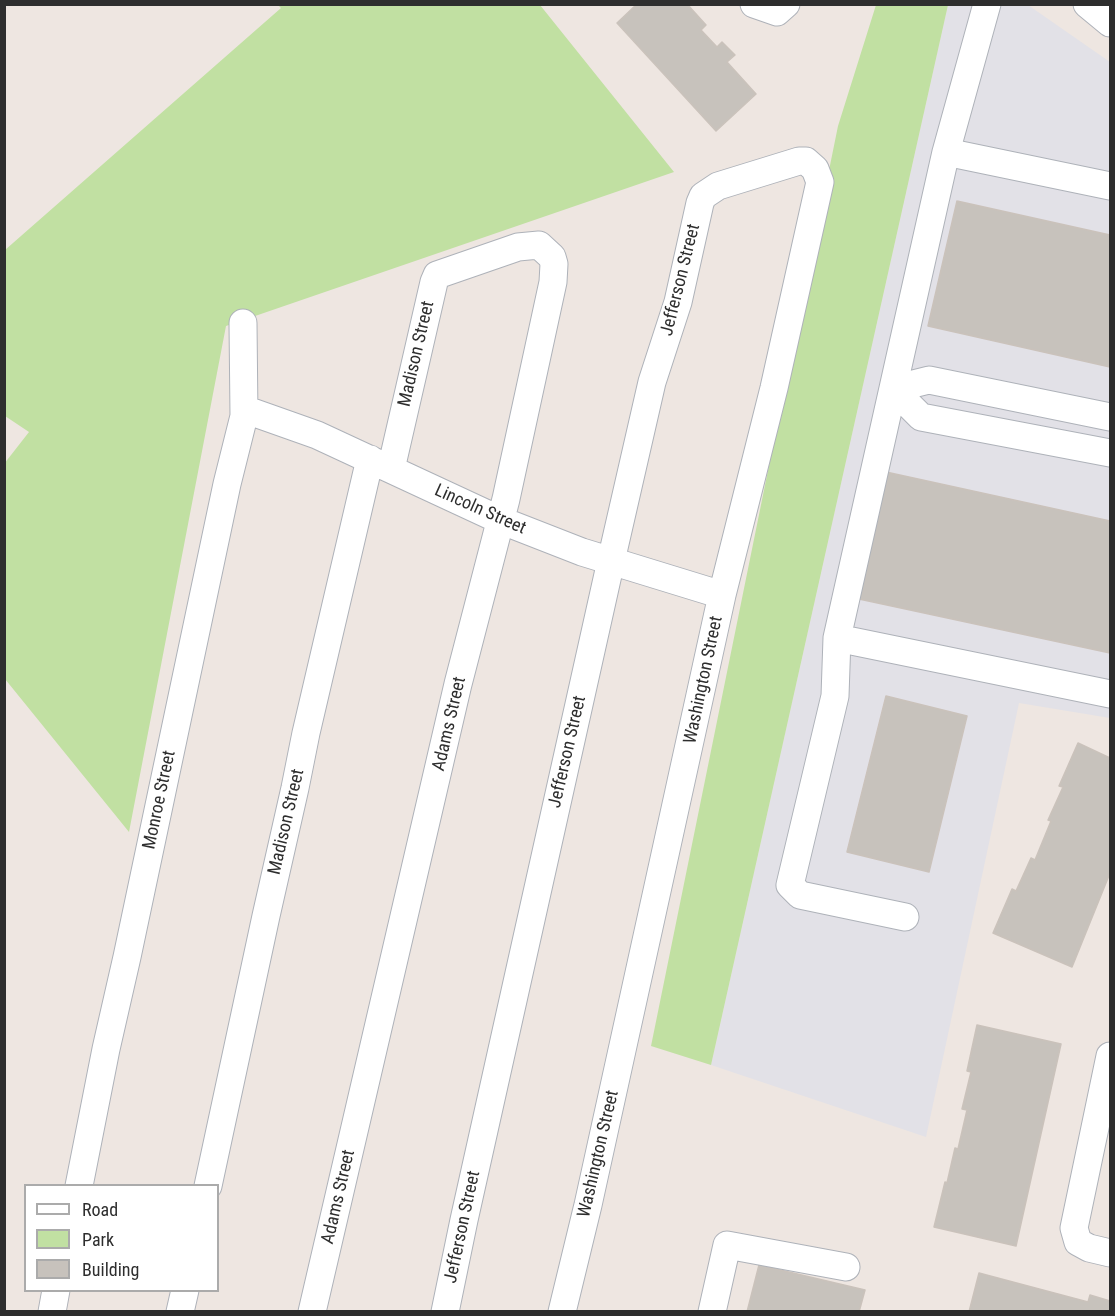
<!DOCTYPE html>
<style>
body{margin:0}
#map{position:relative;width:1115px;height:1316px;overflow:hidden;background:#eee6e1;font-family:"Roboto Condensed",sans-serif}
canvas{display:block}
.frame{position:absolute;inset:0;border:6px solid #2e2e2e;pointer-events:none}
.legend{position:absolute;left:24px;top:1184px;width:195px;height:108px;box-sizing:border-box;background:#fff;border:2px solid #ababab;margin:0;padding:8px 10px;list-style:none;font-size:18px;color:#2e2e2e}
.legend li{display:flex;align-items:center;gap:12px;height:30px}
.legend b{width:30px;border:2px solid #ababab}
</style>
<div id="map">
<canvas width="1115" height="1316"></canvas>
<div class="frame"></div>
<ul class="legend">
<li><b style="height:8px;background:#fff"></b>Road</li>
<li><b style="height:16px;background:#c1e0a2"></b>Park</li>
<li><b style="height:16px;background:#c7c2bc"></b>Building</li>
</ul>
</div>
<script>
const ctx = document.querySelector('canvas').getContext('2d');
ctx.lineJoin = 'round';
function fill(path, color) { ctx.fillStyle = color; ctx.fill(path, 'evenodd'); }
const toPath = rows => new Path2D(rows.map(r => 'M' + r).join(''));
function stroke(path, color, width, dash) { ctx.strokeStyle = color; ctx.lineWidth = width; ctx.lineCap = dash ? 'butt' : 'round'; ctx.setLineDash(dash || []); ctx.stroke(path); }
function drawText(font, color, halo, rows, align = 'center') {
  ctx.font = font + ' "Roboto Condensed",sans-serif'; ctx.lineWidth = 4.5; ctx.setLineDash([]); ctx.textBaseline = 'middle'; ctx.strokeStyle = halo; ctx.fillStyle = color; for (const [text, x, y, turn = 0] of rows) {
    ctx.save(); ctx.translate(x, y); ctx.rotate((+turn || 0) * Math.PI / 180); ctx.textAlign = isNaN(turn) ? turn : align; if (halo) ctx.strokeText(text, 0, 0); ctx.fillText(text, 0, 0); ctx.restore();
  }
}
fill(toPath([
 [948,5,1028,5,1110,62,1110,718,1019,703,926,1137,711,1065]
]), '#e2e1e7');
fill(toPath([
 [278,5,540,5,674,172,226,326,129,832,5,679,4,464,29,432,5,416,5,250,281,8],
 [876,5,948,5,711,1065,651,1046,838,126]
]), '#c1e0a2');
const building = toPath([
 [637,4,687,4,706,25,701,30,717,47,722,42,735,55,727,62,756,94,716,131,617,23,637,4],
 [957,201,1110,235,1110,367,928,326,957,201],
 [886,472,1110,521,1110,653,859,599,886,472],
 [886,696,967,716,929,872,847,852,886,696],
 [1078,743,1110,758,1110,873,1072,967,993,933,1012,889,1016,891,1031,858,1035,860,1051,821,1048,820,1063,787,1059,786,1078,743],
 [977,1025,1061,1044,1016,1246,934,1227,945,1182,947,1183,955,1148,958,1149,967,1110,962,1109,971,1072,967,1071,977,1025],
 [759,1265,865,1290,859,1312,747,1312,759,1265],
 [979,1273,1088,1302,1090,1295,1110,1301,1110,1312,969,1312,979,1273]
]);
fill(building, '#c7c2bc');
stroke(building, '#cac2bb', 1.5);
const minor = toPath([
 [754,4,777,12,786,4],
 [987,4,946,152,837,638,1110,694],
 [1087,4,1110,23],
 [946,152,1110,186],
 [244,416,252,412,317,435,500,520,582,552,722,595],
 [1110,417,929,380,893,389,921,417,1110,453],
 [837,638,835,696,790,885,800,895,905,917],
 [1110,1056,1074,1228,1078,1242,1089,1248,1110,1253],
 [79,1186,106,1049,127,957,227,484,244,416,243,323],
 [208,1186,266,916,295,788,306,733,370,459],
 [52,1312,56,1290],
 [180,1312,185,1290],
 [312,1312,458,684,506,499,553,282,554,264,552,257,539,245,518,247,437,275,434,282,391,469],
 [445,1312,464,1220,611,561,652,382,678,302,700,203,703,196,718,186,799,161,806,161,815,169,820,182,774,388,722,595,588,1205,562,1312],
 [712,1312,727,1245,846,1267]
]);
stroke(minor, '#aeb2b9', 29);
stroke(minor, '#fff', 27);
drawText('18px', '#2e2e2e', '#fff', [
 ["Jefferson Street",681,280,-76],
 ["Madison Street",417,354,-77],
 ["Lincoln Street",480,510,24],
 ["Washington Street",704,680,-78],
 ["Adams Street",450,724,-77],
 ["Jefferson Street",568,752,-77],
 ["Monroe Street",160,800,-78],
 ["Madison Street",287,822,-77],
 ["Washington Street",599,1154,-77],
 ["Adams Street",339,1197,-77],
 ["Jefferson Street",463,1227,-78]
]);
</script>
